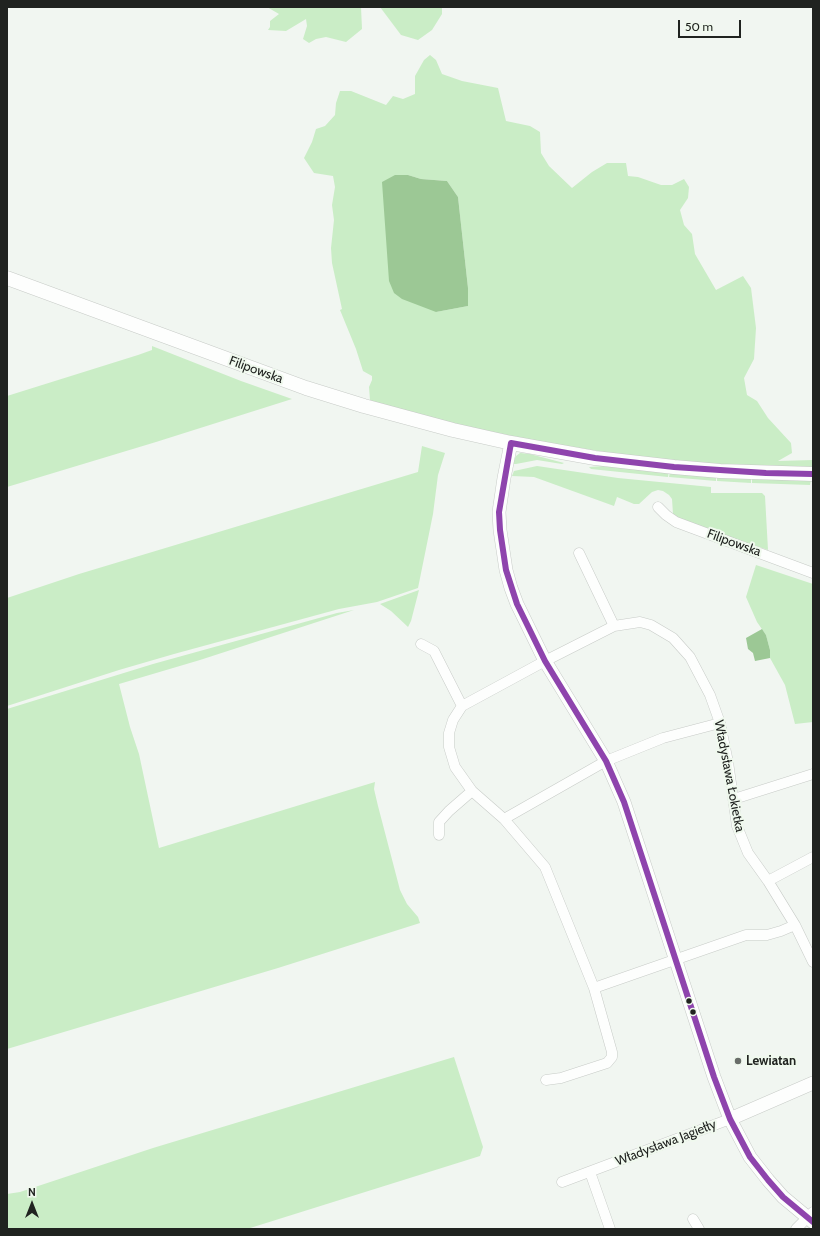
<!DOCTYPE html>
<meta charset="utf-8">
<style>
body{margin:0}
#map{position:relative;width:820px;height:1236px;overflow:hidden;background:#f1f6f1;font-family:Cabin,sans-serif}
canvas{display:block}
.frame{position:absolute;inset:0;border:8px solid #202320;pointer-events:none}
.north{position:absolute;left:12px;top:1184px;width:40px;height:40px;-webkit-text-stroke:3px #f0f9ee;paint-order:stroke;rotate:0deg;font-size:11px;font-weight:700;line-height:16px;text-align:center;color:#202320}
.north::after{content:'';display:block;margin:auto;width:14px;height:18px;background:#202320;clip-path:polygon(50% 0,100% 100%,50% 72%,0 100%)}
.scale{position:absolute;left:678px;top:20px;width:63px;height:18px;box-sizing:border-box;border:2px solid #202320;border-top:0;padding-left:5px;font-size:12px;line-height:14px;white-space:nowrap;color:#202320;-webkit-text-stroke:3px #f0f9ee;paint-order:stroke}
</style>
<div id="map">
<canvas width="820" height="1236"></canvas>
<div class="frame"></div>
<div class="north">N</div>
<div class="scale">50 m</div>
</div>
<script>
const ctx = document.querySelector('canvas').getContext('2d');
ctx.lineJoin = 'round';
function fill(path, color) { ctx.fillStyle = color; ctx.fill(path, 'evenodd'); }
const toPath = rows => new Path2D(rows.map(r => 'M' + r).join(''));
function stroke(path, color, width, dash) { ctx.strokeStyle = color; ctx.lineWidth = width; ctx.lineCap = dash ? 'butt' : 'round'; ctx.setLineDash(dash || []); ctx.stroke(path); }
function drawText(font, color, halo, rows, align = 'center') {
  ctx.font = font + ' Cabin,sans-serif'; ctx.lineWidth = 4; ctx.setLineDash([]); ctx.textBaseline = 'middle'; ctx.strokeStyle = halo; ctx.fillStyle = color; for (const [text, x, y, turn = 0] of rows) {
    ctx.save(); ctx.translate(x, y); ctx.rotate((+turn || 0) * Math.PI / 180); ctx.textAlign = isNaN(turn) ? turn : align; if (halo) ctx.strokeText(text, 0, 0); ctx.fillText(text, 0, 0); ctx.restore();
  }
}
fill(toPath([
 [267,7,361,7,362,29,346,42,326,37,316,39,309,43,303,39,307,26,306,19,286,31,268,30,270,27,270,21,279,14],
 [380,7,442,7,442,14,432,30,418,40,401,35],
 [430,55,436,60,442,74,462,81,498,88,506,121,530,126,540,132,541,153,549,166,572,188,592,172,607,163,626,163,628,176,638,177,661,185,672,185,684,179,689,187,688,198,680,210,684,225,692,234,695,254,716,290,743,276,751,288,756,328,754,359,744,378,747,395,757,401,768,418,791,443,792,453,778,461,813,460,813,469,781,468,659,461,549,443,476,429,375,404,370,400,369,387,372,380,372,376,363,371,356,349,340,310,342,309,332,263,331,248,334,220,332,205,335,187,333,176,314,173,304,158,312,142,316,129,325,126,335,115,336,103,340,91,351,91,386,105,393,96,403,99,415,94,415,76,424,60],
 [408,175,421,179,447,181,458,197,468,288,468,306,436,312],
 [152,346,241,381,292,399,156,442,7,487,7,396,138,355,152,350],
 [422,446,445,453,438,475,433,514,418,588,377,602,339,609,174,654,119,670,7,706,7,598,79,574,418,472],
 [520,453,530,454,564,463,562,464,537,460,516,464,512,464,516,456],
 [537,466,618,478,711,487,711,493,762,493,765,496,768,550,676,519,673,514,672,499,669,495,663,491,658,490,652,492,639,504,634,504,617,497,614,506,534,477,512,476,514,471],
 [604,466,669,471,668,477,591,469,589,467],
 [670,471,716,475,716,481,669,477],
 [717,475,751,478,751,483,717,481],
 [752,478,811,479,810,485,752,483],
 [756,565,813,584,813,722,795,724,785,685,770,658,770,650,766,635,757,622,746,597],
 [419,590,411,621,408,627,391,611,380,604],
 [354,610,200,660,119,684,130,727,139,754,159,848,375,782,374,789,378,806,400,890,407,904,418,917,420,923,278,968,7,1049,7,709,153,664,337,613],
 [454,1057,483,1147,480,1156,247,1229,7,1229,7,1194,20,1192,153,1148]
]), '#caedc6');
fill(toPath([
 [395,175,408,175,421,179,447,181,458,197,468,288,468,306,436,312,402,299,394,293,389,281,382,182],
 [762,629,766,635,770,650,770,658,755,661,753,653,748,649,746,638]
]), '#9cc895');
const minor = toPath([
 [658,507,666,515,676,522,813,573],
 [579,553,614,626],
 [421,644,434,651,462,706],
 [734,799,813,774],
 [504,819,606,761,663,738,720,723],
 [439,835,439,822,449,811,472,791],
 [768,881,813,857],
 [594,988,746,935,767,935,781,931,795,925],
 [546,1080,561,1078,607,1063,612,1057,612,1052,594,988,545,867,504,819,472,791,455,767,449,747,449,733,453,720,462,706,545,661,614,626,640,622,651,625,673,638,690,657,710,695,720,723,728,762,737,826,748,853,768,881,795,925,813,962],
 [590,1172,610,1229],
 [562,1182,730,1119],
 [693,1219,699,1229],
 [796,1229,813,1212]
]);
const tertiary = toPath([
 [511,443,504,478,499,512,500,530,506,570,511,588,517,604,545,661,606,761,624,802,714,1077,730,1119,750,1157,768,1180,783,1197,813,1222],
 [730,1119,813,1083]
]);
const secondary = toPath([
 [7,278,306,388,364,406,453,430,511,443,595,458,674,467,720,471,813,474]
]);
stroke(minor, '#c7cbc7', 11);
stroke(tertiary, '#c7cbc7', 14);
stroke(secondary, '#c7cbc7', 15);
stroke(minor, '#fdfefd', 10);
stroke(tertiary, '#fdfefd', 13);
stroke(secondary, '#fdfefd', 14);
stroke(toPath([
 [511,443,499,512,500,530,506,570,517,604,545,661,606,761,624,802,714,1077,730,1119,750,1157,768,1180,783,1197,813,1222],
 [511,443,595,458,674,467,766,473,813,474]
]), '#8e44ad', 6);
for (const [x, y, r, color] of [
 [689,1001,3.5,"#202320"],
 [693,1012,3.5,"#202320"],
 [738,1061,4,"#696d69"]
]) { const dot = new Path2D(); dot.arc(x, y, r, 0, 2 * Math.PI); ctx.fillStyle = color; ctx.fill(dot); stroke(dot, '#f0f9ee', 1.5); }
drawText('13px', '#202320', '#f0f9ee', [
 ["Filipowska",256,370,20],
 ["Filipowska",734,543,20],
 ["Władysława Łokietka",729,776,79],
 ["Władysława Jagiełły",666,1143,-21]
]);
drawText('bold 13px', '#202320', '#f0f9ee', [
 ["Lewiatan",746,1061]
], 'left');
</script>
